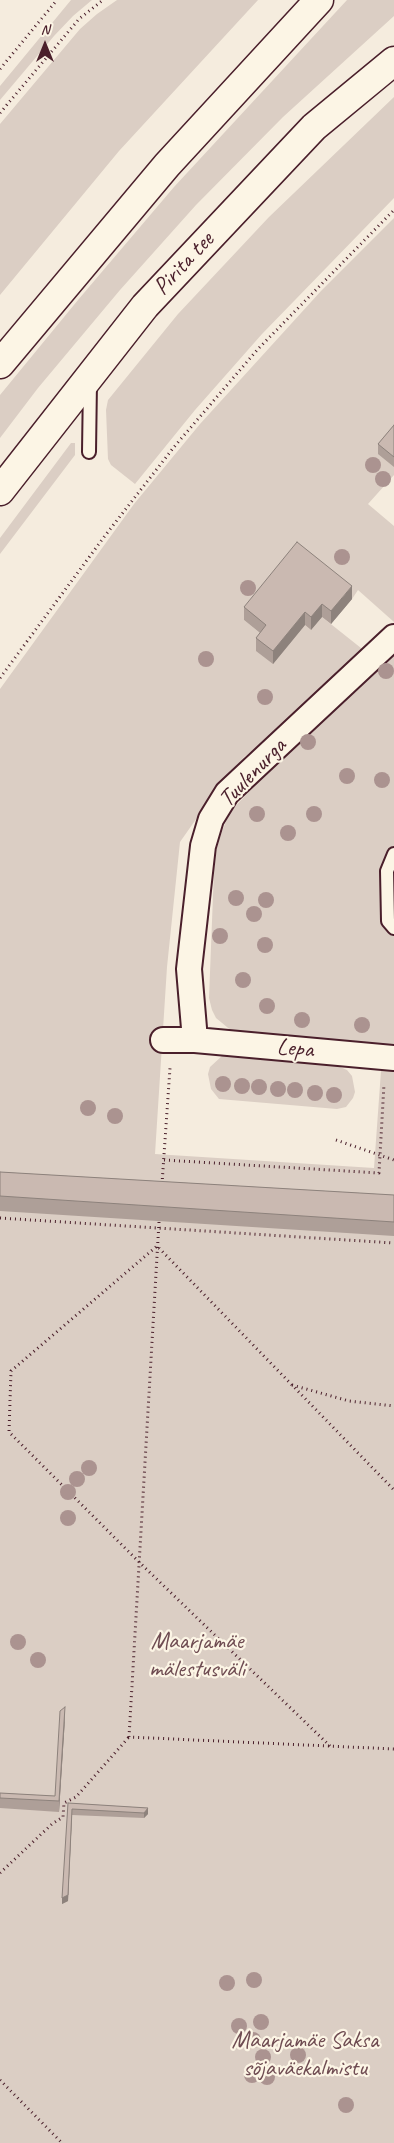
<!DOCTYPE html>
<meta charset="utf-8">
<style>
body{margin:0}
#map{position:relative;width:394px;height:2143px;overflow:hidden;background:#f5ecde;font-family:Caveat,sans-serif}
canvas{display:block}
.north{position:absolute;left:20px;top:20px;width:50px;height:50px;-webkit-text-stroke:4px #fcf5e5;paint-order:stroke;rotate:0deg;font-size:14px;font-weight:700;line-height:20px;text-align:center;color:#4a1f2b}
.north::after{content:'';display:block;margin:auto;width:18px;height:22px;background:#4a1f2b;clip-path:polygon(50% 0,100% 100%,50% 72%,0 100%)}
</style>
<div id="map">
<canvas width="394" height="2143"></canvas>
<div class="north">N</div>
</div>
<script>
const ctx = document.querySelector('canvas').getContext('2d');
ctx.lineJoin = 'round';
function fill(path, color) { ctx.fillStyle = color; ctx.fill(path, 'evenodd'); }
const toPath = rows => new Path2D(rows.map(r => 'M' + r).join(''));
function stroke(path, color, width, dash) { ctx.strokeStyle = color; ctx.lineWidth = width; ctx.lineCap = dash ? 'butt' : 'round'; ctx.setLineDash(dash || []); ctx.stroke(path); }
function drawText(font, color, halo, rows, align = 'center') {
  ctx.font = font + ' Caveat,sans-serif'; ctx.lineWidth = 4.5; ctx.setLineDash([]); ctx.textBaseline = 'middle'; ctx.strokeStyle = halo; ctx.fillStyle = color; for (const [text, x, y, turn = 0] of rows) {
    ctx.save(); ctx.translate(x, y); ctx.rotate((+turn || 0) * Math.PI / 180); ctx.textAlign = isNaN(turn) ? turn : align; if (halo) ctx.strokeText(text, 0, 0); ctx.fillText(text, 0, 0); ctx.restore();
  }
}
fill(toPath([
 [71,0,92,0,73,16,54,36,0,100,0,86],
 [117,0,258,0,119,151,0,295,0,124,80,29,97,14],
 [347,0,394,0,394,16,283,117,196,205,120,290,38,388,0,438,0,395,78,300,174,187],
 [394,97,394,198,262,334,195,410,135,484,111,465,108,459,106,410,108,400,178,314,269,217],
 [394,218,394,475,368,504,394,526,394,622,358,590,352,599,297,555,244,620,266,638,305,625,311,630,322,617,366,652,280,729,244,757,220,785,180,842,167,967,155,1154,374,1168,382,1057,394,1058,394,2143,0,2143,0,689,134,504,200,424,321,291],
 [71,443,75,443,75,455,0,554,0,538],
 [394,656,394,1047,233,1032,216,1018,212,1010,209,998,214,870,217,848,222,831,230,812,269,770,301,739],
 [230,1053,331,1063,347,1070,352,1076,355,1092,353,1098,346,1107,337,1109,219,1099,211,1089,208,1074,210,1067,223,1055]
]), '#dbcec4');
const lane = toPath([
 [89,452,90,382],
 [394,854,387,871,388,921,394,928]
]);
const street = toPath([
 [163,1040,195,1040,394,1058],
 [195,1040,189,969,203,846,211,819,227,793,394,637]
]);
const secondary = toPath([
 [0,364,167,165,319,0],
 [0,491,145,306,314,127,394,61]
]);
stroke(lane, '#4a1f2b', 16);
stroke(street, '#4a1f2b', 28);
stroke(secondary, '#4a1f2b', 31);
stroke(toPath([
 [0,69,57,0],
 [0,113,79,19,103,0],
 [0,678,104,537,174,447,258,349,394,210],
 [336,1140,394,1160],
 [164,1160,379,1173,384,1084],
 [162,1184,170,1068],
 [0,1218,394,1243],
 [159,1222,129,1737,394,1749],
 [292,1385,349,1401,394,1406],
 [330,1746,139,1562,9,1432,11,1371,157,1246,394,1490],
 [0,1873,52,1824,63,1817,64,1803,76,1797,129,1737],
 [0,2080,62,2143]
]), '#4a1f2b', 3, [1, 4]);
stroke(lane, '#fcf5e5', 12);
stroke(street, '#fcf5e5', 24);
stroke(secondary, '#fcf5e5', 28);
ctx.fillStyle = '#ab9390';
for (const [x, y] of [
 [373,465],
 [383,479],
 [342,557],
 [248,588],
 [206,659],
 [386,671],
 [265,697],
 [308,742],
 [347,776],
 [382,780],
 [257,814],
 [314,814],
 [288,833],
 [236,898],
 [266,900],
 [254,914],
 [220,936],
 [265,945],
 [243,980],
 [267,1006],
 [302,1020],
 [362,1025],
 [223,1084],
 [242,1086],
 [259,1087],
 [278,1089],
 [295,1090],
 [315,1093],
 [334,1095],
 [88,1108],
 [115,1116],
 [89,1468],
 [77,1479],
 [68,1492],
 [68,1518],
 [18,1642],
 [38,1660],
 [254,1980],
 [227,1983],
 [261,2022],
 [239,2026],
 [253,2040],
 [298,2055],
 [263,2057],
 [252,2075],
 [267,2077],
 [346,2105]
]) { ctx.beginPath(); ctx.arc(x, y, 8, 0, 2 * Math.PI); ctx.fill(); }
fill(toPath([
 [394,425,394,467,378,454,378,444],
 [352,599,331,624,322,617,311,630,305,625,273,664,256,651,256,638,260,633,244,620,244,607],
 [0,1172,394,1195,394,1236,0,1211],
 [65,1718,59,1812,0,1808,0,1793,55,1796],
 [68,1803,148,1808,148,1814,144,1818,72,1815,68,1901,62,1904]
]), '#ae9f98');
fill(toPath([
 [352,586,352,599,331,624,331,611],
 [322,604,322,617,311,630,311,617],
 [305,612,305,625,273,664,273,651],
 [65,1707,65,1718,59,1812,59,1801],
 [148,1808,148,1814,144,1818,144,1813],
 [72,1815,68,1901,62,1904,62,1898]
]), '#8d827c');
const building = toPath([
 [394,425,394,457,378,444,394,425],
 [297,542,352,586,331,611,322,604,311,617,305,612,273,651,256,638,266,625,244,607,297,542],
 [0,1172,394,1195,394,1222,0,1196,0,1172],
 [65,1707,59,1801,0,1798,0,1793,55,1796,60,1711,65,1707],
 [68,1803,148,1808,144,1813,72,1809,68,1895,62,1898,68,1803]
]);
fill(building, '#cab9b1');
stroke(building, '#8d827c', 1);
drawText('24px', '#4a1f2b', '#fcf5e5', [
 ["Pirita tee",184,264,-47],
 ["Tuulenurga",253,773,-46],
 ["Lepa",295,1049,5]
]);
drawText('24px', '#6e4b51', '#fcf5e5', [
 ["Maarjamäe",197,1642],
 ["mälestusväli",197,1670],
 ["Maarjamäe Saksa",305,2041],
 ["sõjaväekalmistu",305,2069]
]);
</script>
